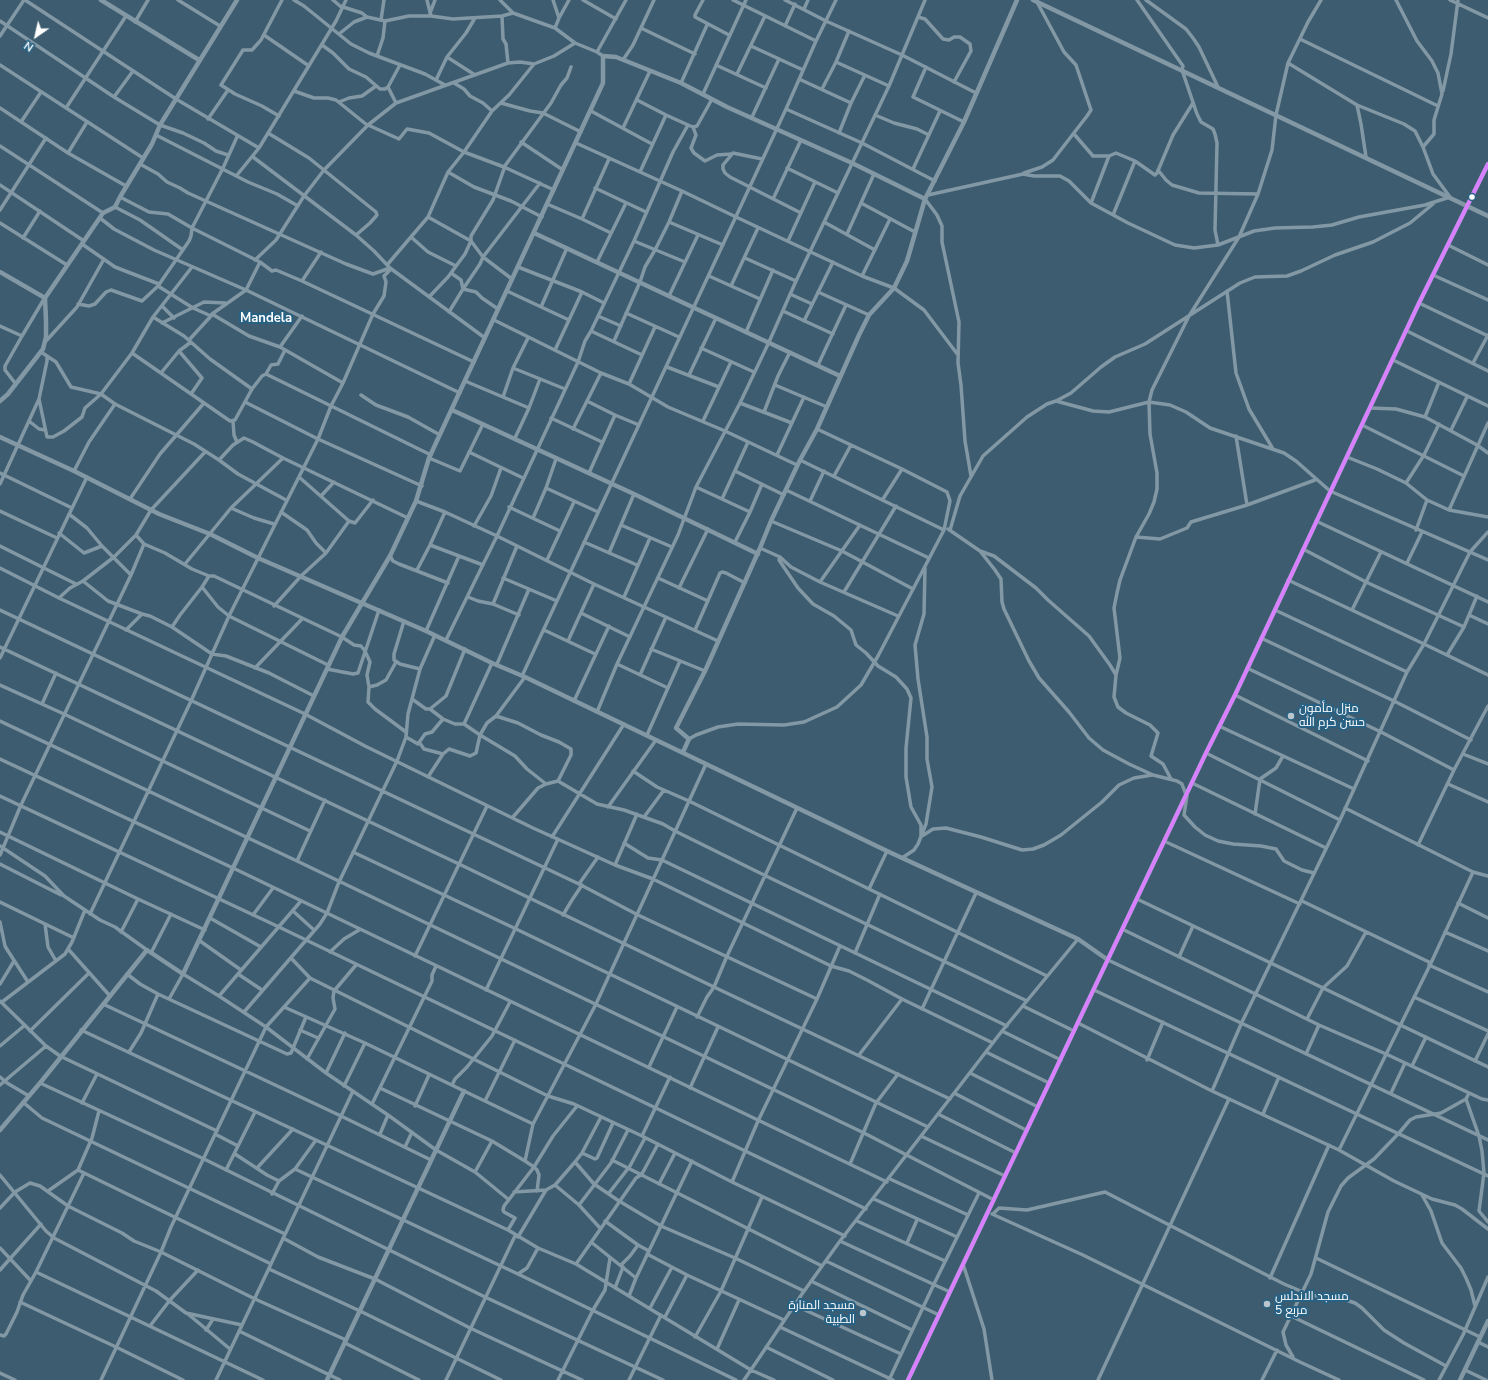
<!DOCTYPE html>
<meta charset="utf-8">
<style>
body{margin:0}
#map{position:relative;width:1488px;height:1380px;overflow:hidden;background:#3d5c6f;font-family:"Nunito Sans",sans-serif}
canvas{display:block}
.north{position:absolute;left:16px;top:16px;width:40px;height:40px;-webkit-text-stroke:3px #276285;paint-order:stroke;rotate:214deg;font-size:11px;font-weight:700;line-height:16px;text-align:center;color:#fff}
.north::after{content:'';display:block;margin:auto;width:14px;height:18px;background:#fff;clip-path:polygon(50% 0,100% 100%,50% 72%,0 100%)}
</style>
<div id="map">
<canvas width="1488" height="1380"></canvas>
<div class="north">N</div>
</div>
<script>
const ctx = document.querySelector('canvas').getContext('2d');
ctx.lineJoin = 'round';
const toPath = rows => new Path2D(rows.map(r => 'M' + r).join(''));
function stroke(path, color, width, dash) { ctx.strokeStyle = color; ctx.lineWidth = width; ctx.lineCap = dash ? 'butt' : 'round'; ctx.setLineDash(dash || []); ctx.stroke(path); }
function drawText(font, color, halo, rows, align = 'center') {
  ctx.font = font + ' "Nunito Sans",Cairo,sans-serif'; ctx.lineWidth = 4; ctx.setLineDash([]); ctx.textBaseline = 'middle'; ctx.strokeStyle = halo; ctx.fillStyle = color; for (const [text, x, y, turn = 0] of rows) {
    ctx.save(); ctx.translate(x, y); ctx.rotate((+turn || 0) * Math.PI / 180); ctx.textAlign = isNaN(turn) ? turn : align; if (halo) ctx.strokeText(text, 0, 0); ctx.fillText(text, 0, 0); ctx.restore();
  }
}
stroke(toPath([
 [25,0,176,99,259,148],
 [178,0,220,26],
 [294,0,304,6,351,44,369,53,425,74,445,85],
 [333,0,340,6,362,13,367,17,385,21,409,16,431,16,453,19,502,16,513,13],
 [427,0,431,16],
 [500,0,513,13,555,28,575,43],
 [553,0,559,18,555,28],
 [583,0,616,19],
 [703,0,695,15,695,17,729,35],
 [733,0,816,41],
 [785,0,826,21,902,55,976,93],
 [1137,0,1183,66,1182,70,1197,114,1201,122,1213,129,1215,134,1217,143,1215,230,1218,245],
 [1146,0,1186,29,1193,38,1199,47,1218,87],
 [1450,0,1488,18],
 [804,9,808,0],
 [430,13,435,0],
 [502,16,503,39,506,44,508,63],
 [918,17,925,19,943,39,949,40,954,37,960,37,970,44,971,51,954,82],
 [559,18,569,0],
 [381,20,384,0],
 [0,21,114,97,160,125,183,133,204,143,216,151,228,155],
 [135,22,148,0],
 [785,26,795,4],
 [641,28,695,54],
 [849,31,836,62,889,86],
 [339,34,354,22,367,17],
 [264,35,309,66],
 [0,36,24,0],
 [1300,39,1438,106],
 [322,45,333,53,349,69,366,77,380,89,385,89,388,87,400,65],
 [751,46,803,70],
 [597,52,626,0],
 [377,56,383,38,385,21],
 [447,57,475,75],
 [623,60,633,45,654,0],
 [1288,63,1357,105,1361,124,1366,157],
 [0,65,143,158],
 [716,65,766,88],
 [926,67,913,97,964,122],
 [737,74,765,16],
 [799,79,851,103],
 [436,80,447,57,466,33,475,18],
 [454,83,464,89,470,96,483,103,492,111],
 [681,83,707,25],
 [388,87,396,103],
 [822,89,836,62],
 [294,91,314,98,328,98,336,100,367,125],
 [1443,91,1451,54,1458,0],
 [703,94,746,0],
 [114,97,133,71],
 [637,100,666,115],
 [339,102,349,98,362,96,376,86],
 [501,103,530,111,543,113,581,132],
 [1357,105,1404,124,1415,131,1423,147],
 [0,108,68,153,126,186],
 [66,108,126,16],
 [786,109,862,143,935,181],
 [591,111,652,144],
 [875,115,894,123,917,129,929,135],
 [279,116,262,106,235,94,221,85,243,50,252,50,261,40,282,0],
 [752,117,779,59],
 [208,119,228,90],
 [21,122,41,92],
 [368,125,399,139,407,129,429,133,464,152,504,167,554,190],
 [693,127,696,135,691,148,694,153,705,161,717,155,731,154],
 [623,128,650,71],
 [268,133,309,158,376,212,377,215,370,223,356,235],
 [839,133,851,103,865,75],
 [1074,134,1093,156,1109,156,1116,153,1135,161,1155,175,1157,173,1173,135,1193,103],
 [156,135,248,182,277,194,298,206],
 [521,142,563,170],
 [576,143,682,191,736,217,862,276,894,288,924,310,958,355],
 [0,146,103,213],
 [68,153,87,122],
 [253,157,356,235,374,251,390,268,485,338],
 [609,159,582,219,611,233],
 [762,159,733,153,723,165,723,169,725,173,730,177,801,213],
 [140,164,158,174,167,182,180,188,188,193,346,264,373,274,390,268],
 [787,168,838,193],
 [913,169,940,111],
 [1158,170,1166,180,1172,185,1199,193,1258,194],
 [448,172,474,187,511,201,542,217],
 [640,172,666,115,688,125],
 [1024,173,1042,167,1053,160,1087,116,1091,110,1076,65,1064,52,1037,2],
 [237,175,259,148,336,21,346,0],
 [0,185,84,241],
 [595,188,646,212],
 [928,195,1023,174,1034,176,1060,176,1069,181,1091,203,1128,223,1175,245,1194,248,1218,245,1254,231,1275,228,1313,227,1332,225,1359,217,1425,205,1450,197,1433,174,1423,147,1434,134,1434,120,1442,94,1438,73,1432,61,1417,41,1396,0],
 [120,197,149,212,168,214,192,228,260,262,272,271,276,270,302,281,474,362],
 [773,199,801,140],
 [925,199,937,215,942,226,942,242,959,322,958,363,961,385,965,441,971,476],
 [861,203,915,232],
 [1091,203,1109,156],
 [547,204,582,219],
 [115,207,140,220,183,250],
 [0,210,46,138],
 [1113,215,1135,161],
 [428,217,471,241,483,257,512,279],
 [100,218,114,229,154,250,246,290,460,393],
 [669,222,723,245],
 [824,222,875,250],
 [0,223,67,265],
 [847,234,874,174],
 [411,237,428,252,456,266],
 [23,238,40,211],
 [634,241,591,331,642,355],
 [788,241,815,182],
 [82,244,115,267,159,284],
 [1448,245,1488,265],
 [745,258,796,281],
 [255,260,276,240,304,196,324,170,368,125,396,103,508,63,520,62,534,64,554,56,575,43,597,52,603,56],
 [597,262,626,203],
 [685,262,634,241,673,152,688,125,693,127,697,126,712,99],
 [387,265,428,217,448,172,464,152,492,111,509,95,534,64],
 [518,267,582,292,604,303],
 [451,273,461,280,463,289,476,292,482,298,498,309],
 [1433,275,1488,300],
 [709,276,760,299],
 [862,276,890,219],
 [302,281,321,252],
 [158,286,193,308,211,316,212,314,249,336,280,347,343,383],
 [731,286,758,228],
 [246,290,260,262],
 [507,291,569,320],
 [1227,291,1236,373,1249,409,1273,449],
 [818,292,869,315],
 [790,294,812,304],
 [669,296,698,235],
 [429,297,448,277,465,254,471,241,471,236,493,200,504,169,504,167,551,103,561,85,567,78,571,67],
 [1419,303,1488,336],
 [78,304,89,306,95,304,106,292,111,290,142,301,158,286,189,241,191,236,192,228,223,168,237,137],
 [162,306,174,318],
 [541,307,567,248],
 [783,311,833,334],
 [449,312,463,289,480,264,483,257,540,183],
 [626,313,679,337],
 [212,314,246,290],
 [598,316,621,326],
 [153,317,184,336,210,359,252,389],
 [494,320,601,373,629,384,668,407,725,431,797,465],
 [804,321,833,262],
 [162,323,204,302,225,303],
 [0,326,22,336,5,366,5,370,15,383],
 [1407,331,1488,371],
 [746,332,773,270],
 [22,336,44,299],
 [189,340,211,316],
 [46,341,77,307,104,259],
 [614,341,640,282,645,267,655,250,669,222,682,191],
 [280,347,302,316],
 [701,348,754,372],
 [555,350,582,292],
 [179,351,202,378,191,394],
 [132,353,230,421,235,420,252,389,262,376,266,374,431,455],
 [47,356,56,362,71,387,101,394,115,404,194,444,219,460,238,474,286,500],
 [1393,360,1488,406],
 [1473,363,1488,335],
 [818,365,846,305],
 [667,367,719,387],
 [513,368,565,389],
 [161,373,179,351,191,342],
 [266,374,271,365,278,364,285,350],
 [689,375,716,318],
 [465,381,529,408],
 [629,384,655,327],
 [775,385,827,407],
 [361,395,376,405,408,417,440,435],
 [503,397,513,368,528,338],
 [39,399,47,437,53,437,64,431,82,417,85,408,101,394,132,353,153,317,192,267],
 [587,401,615,415,639,425],
 [1056,401,1071,393,1101,367,1115,357,1145,344,1240,283,1255,277,1287,276,1301,271,1335,255,1373,242,1410,223,1433,204],
 [245,402,318,439,422,486],
 [740,403,792,423],
 [1370,408,1396,409,1425,417,1477,445,1488,453],
 [764,412,778,376,790,352],
 [1425,417,1439,382],
 [551,418,602,442],
 [29,421,39,429,45,430],
 [233,421,234,435,237,442],
 [703,421,731,362],
 [1362,425,1464,476],
 [573,429,601,373],
 [1451,430,1467,397],
 [1236,436,1247,505],
 [515,438,529,408,540,379],
 [469,452,523,478],
 [777,455,804,397],
 [1347,457,1377,469,1406,483,1427,500,1449,510,1488,517],
 [429,458,460,471,483,424],
 [219,460,233,445,244,438,253,442,283,458,408,518],
 [800,460,944,530],
 [74,471,89,442,115,404],
 [735,471,784,495],
 [0,473,72,508],
 [589,473,615,415],
 [834,476,851,445],
 [299,477,349,521,355,523,373,500],
 [1406,483,1424,455,1439,424],
 [0,484,39,399,47,361,47,356,41,352],
 [696,487,750,512],
 [546,488,598,512],
 [786,490,929,558],
 [321,496,334,482],
 [130,499,160,454,204,403],
 [722,499,748,442],
 [883,499,902,469],
 [416,501,445,512,497,536,594,584,718,641],
 [810,501,824,471],
 [509,507,560,531],
 [231,508,254,518,274,524],
 [1449,510,1488,423],
 [0,511,57,538],
 [281,512,307,530,316,543,326,553],
 [69,514,87,528,102,546,131,575],
 [533,518,546,488,556,459],
 [771,521,842,551,913,589],
 [1316,521,1488,602],
 [621,525,672,547],
 [474,526,491,496,501,468],
 [948,529,980,551,995,570,1001,579,1002,602,1004,609,1029,661,1039,678,1069,712,1089,738,1103,750,1129,764,1153,775,1177,781,1182,784,1186,795],
 [950,530,960,496,983,456,1027,417,1047,404,1056,401,1093,411,1109,412,1149,402,1170,405,1186,412,1210,428,1284,453,1296,461,1330,491,1488,560],
 [1416,530,1427,500],
 [59,533,84,553,102,546],
 [1136,537,1160,539,1187,528,1191,522,1247,505,1315,480],
 [584,542,637,565],
 [735,542,750,512,762,484],
 [144,544,165,553,192,569,209,576,202,587,218,607,229,616,328,665],
 [430,545,483,565],
 [0,546,76,584],
 [760,548,780,557,791,567,820,582,898,616],
 [1303,549,1366,582,1464,627],
 [980,551,994,556,1036,588,1048,600,1089,636,1110,665,1116,675,1114,697,1118,707,1126,713,1150,725,1158,733,1151,756,1163,764,1171,779],
 [609,553,634,494],
 [390,556,393,561,399,564,448,583],
 [780,557,779,560,798,588,813,604,834,616,851,630,856,645,866,653,878,666,896,677,907,689,911,698,906,748,906,777,911,807,921,825,921,836],
 [547,560,574,502],
 [1407,563,1422,532],
 [185,564,231,508,283,458],
 [0,568,59,598,305,714,365,746,533,828,615,865,653,879,831,966,849,971,867,980,902,999,993,1043],
 [417,570,430,545,445,512],
 [209,576,214,576,342,637,354,645,361,646,365,651,370,662,367,675,369,687,368,702,375,709,406,732],
 [503,578,557,601],
 [658,578,708,601],
 [1288,580,1424,644,1488,675],
 [83,581,108,601,142,614],
 [820,582,860,525],
 [679,588,708,529],
 [844,592,896,506],
 [468,597,478,601,493,604,519,615],
 [624,597,650,538],
 [59,598,70,588,83,581,114,557,136,535,151,510,205,452],
 [493,604,517,546],
 [274,606,301,576,326,553,349,521],
 [0,610,579,884,638,915,817,999],
 [1275,610,1407,672],
 [1352,610,1381,552],
 [581,613,630,637],
 [1469,615,1488,624],
 [404,621,394,654,394,660,400,664,420,669],
 [172,627,180,615,202,587],
 [126,630,142,614,150,616,172,627,212,654,226,656,269,673,314,696],
 [544,630,595,654],
 [695,630,720,573,722,572,726,573,745,583],
 [426,631,459,556],
 [1261,638,1394,701,1471,740],
 [446,640,497,536,578,362,585,341,591,331],
 [568,641,594,584],
 [0,647,459,864,714,987,950,1099],
 [651,649,705,671],
 [1447,655,1464,627,1477,596],
 [0,658,87,477],
 [492,663,464,724,480,735,515,756,527,769,546,784],
 [497,664,529,589],
 [617,664,668,688],
 [255,668,302,619],
 [1247,668,1381,732,1454,770],
 [327,669,353,674,358,673,379,610],
 [640,675,666,617],
 [1116,675,1120,658,1114,608,1117,593,1120,580,1136,537,1149,514,1154,502,1157,489,1157,473,1150,434,1149,402,1152,390,1189,316,1239,237,1258,194,1272,150,1276,115,1288,63,1308,22,1321,0],
 [522,676,786,109,816,41,836,0],
 [0,685,64,714,310,831],
 [369,687,377,685,386,680,396,662],
 [1235,695,1368,761],
 [412,699,426,709,430,709,443,719,455,724,464,724],
 [574,701,609,626],
 [42,704,56,673],
 [430,709,446,696,465,649],
 [597,712,617,664,678,535,696,487,740,403,769,342,796,281,889,86,925,0],
 [496,716,518,723,541,735,559,742,571,749,571,755,558,781],
 [0,721,297,861,664,1037,864,1133,994,1200],
 [1219,726,1354,789],
 [647,735,680,661],
 [406,737,418,744,425,734,432,732,443,719],
 [689,739,696,735,718,727,738,724,784,725,804,722,837,707,861,685,878,656,944,530,950,501,947,492,902,469,817,429],
 [419,742,424,749,443,754],
 [1206,753,1340,820],
 [1463,754,1488,764],
 [0,759,233,868,887,1182],
 [633,771,657,787,689,801,1047,976],
 [428,777,443,754,449,749,470,756,476,753,480,735,487,723,496,716,525,677],
 [1192,783,1326,848],
 [1448,784,1488,802],
 [0,796,279,927,866,1209],
 [1187,796,1184,815,1195,827,1205,835,1218,841,1233,844,1261,846,1276,849,1284,861,1302,870,1314,873],
 [608,807,656,740],
 [1345,808,1473,872,1488,876],
 [1255,814,1260,779,1276,768,1283,756],
 [513,817,538,788,546,784,558,781,597,804,624,810,663,824,675,831,766,876,1027,1001],
 [644,817,664,790],
 [0,832,138,899,121,932],
 [922,836,933,829,946,828,981,837,1022,850,1033,849,1044,845,1061,835,1102,802,1119,785,1134,778,1152,775],
 [552,837,624,724],
 [1164,841,1300,904],
 [624,843,648,858,662,860,1007,1026],
 [1418,845,1454,770,1488,706],
 [0,846,45,876,64,896,100,920,115,927,147,950],
 [353,852,514,928,928,1127],
 [0,855,21,805,131,575,144,544,136,535],
 [902,858,914,850,918,844,926,824,932,787,927,759,927,737,918,679,915,645,924,614,925,568],
 [297,861,325,800],
 [0,864,61,895],
 [615,865,637,814],
 [579,884,598,857],
 [869,889,887,851],
 [138,899,205,930],
 [1137,899,1488,1067],
 [1302,901,1431,963],
 [0,902,74,938],
 [1458,903,1488,918],
 [293,911,314,930],
 [90,914,191,701,229,616,318,439,331,406,343,383,373,314,384,296,386,282,384,276,391,269],
 [253,915,273,888],
 [563,915,572,900,582,885],
 [210,918,261,947],
 [0,922,5,946,8,951,28,982],
 [45,924,48,947,56,961],
 [1122,929,1319,1025,1386,1054,1482,1099,1488,1100],
 [1445,932,1488,951],
 [200,941,241,970],
 [69,950,110,996],
 [330,952,344,939,359,930],
 [151,953,171,914],
 [855,953,880,894],
 [415,956,487,806],
 [1179,957,1193,926],
 [1108,960,1488,1140],
 [1429,965,1488,992],
 [127,974,140,984,158,994,287,1054,291,1053,306,1017],
 [238,974,262,990],
 [310,978,548,1096,574,1104,642,1136,732,1182,845,1236],
 [0,984,14,961],
 [486,990,558,839],
 [1094,990,1488,1176],
 [219,996,301,901],
 [1414,997,1488,1031],
 [169,999,183,974,219,996,266,1027,326,1073,388,1115,436,1150,475,1172,508,1199],
 [0,1001,46,1046,60,1056,217,1131],
 [2,1002,65,954,72,942,85,910],
 [103,1004,341,1116,431,1160],
 [1023,1006,1074,1031],
 [284,1007,365,1043,464,1091,533,1124],
 [922,1009,976,893],
 [244,1012,320,924,327,913,339,882,397,761,406,737,408,714,420,669,435,635],
 [697,1017,707,997,714,987,727,956,797,808],
 [1307,1019,1323,988,1347,966,1366,932],
 [1078,1023,1212,1091,1339,1150,1394,1181,1432,1199,1455,1205,1462,1209,1488,1229],
 [81,1030,508,1230,538,1248,576,1264,751,1370,774,1380],
 [300,1030,318,1038],
 [30,1031,89,973],
 [1002,1031,1061,1060],
 [0,1046,25,1025],
 [129,1052,141,1033,158,994],
 [986,1052,1049,1083],
 [1306,1054,1319,1025],
 [859,1055,902,999],
 [307,1059,335,1009,333,998,334,991,356,965],
 [1147,1060,1163,1022],
 [1475,1061,1488,1034],
 [1412,1066,1426,1037],
 [649,1067,677,1007],
 [326,1073,345,1033],
 [970,1073,1038,1107],
 [0,1077,7,1083,29,1096],
 [40,1083,204,1159,485,1297,663,1380],
 [0,1085,46,1046],
 [452,1085,455,1079,467,1067,492,1036,510,1002],
 [344,1086,365,1043],
 [380,1088,492,1141,525,1161,534,1167,537,1170,539,1175,537,1191],
 [690,1088,718,1027],
 [1212,1091,1242,1022,1340,820,1407,672,1424,644,1470,552,1488,532],
 [954,1093,1026,1130],
 [1391,1093,1405,1063],
 [1466,1099,1479,1136,1482,1151,1484,1173,1479,1211,1488,1222],
 [485,1101,515,1040],
 [24,1103,42,1118,285,1234],
 [82,1103,97,1074],
 [372,1104,432,981,432,975,436,966],
 [415,1106,429,1075],
 [938,1114,1016,1153],
 [1263,1114,1279,1077],
 [215,1134,238,1146],
 [380,1134,388,1115],
 [642,1136,670,1077],
 [921,1136,1005,1176],
 [405,1147,412,1132],
 [1339,1150,1431,963,1473,872],
 [582,1153,595,1159,597,1158,613,1123],
 [235,1154,267,1175,279,1181],
 [612,1160,822,1266],
 [525,1161,533,1124,596,1004,706,764],
 [575,1162,594,1184,619,1201,661,1226,735,1258,804,1291],
 [850,1164,876,1103,898,1074],
 [257,1168,293,1129],
 [295,1169,518,1274,736,1380],
 [78,1170,271,1264],
 [226,1170,255,1112],
 [475,1172,492,1141],
 [0,1175,46,1231,54,1238,156,1291,186,1313,242,1325],
 [890,1179,968,1215],
 [732,1182,758,1121,817,999,840,946],
 [659,1184,675,1153],
 [555,1185,579,1205,600,1228],
 [48,1191,78,1170,92,1138,99,1111],
 [514,1192,546,1190],
 [609,1193,630,1166,645,1138],
 [272,1194,279,1181,295,1169,316,1140],
 [1422,1195,1431,1211,1442,1243,1461,1268,1466,1278,1471,1290,1475,1306],
 [874,1199,957,1237],
 [579,1205,611,1163,628,1130],
 [0,1208,15,1192,30,1183,40,1186,68,1206,84,1173],
 [992,1214,1083,1255,1300,1362,1339,1380],
 [993,1214,999,1208,1027,1210,1105,1192,1284,1284,1310,1295,1346,1300,1355,1303,1362,1308,1384,1330,1404,1343,1446,1366],
 [605,1221,638,1245,649,1251],
 [857,1221,945,1261],
 [508,1230,515,1218,504,1212,503,1210,504,1206,534,1167,553,1136,577,1106],
 [518,1237,546,1190,555,1185,575,1162,582,1153,601,1117],
 [283,1238,318,1257,375,1279,470,1328,582,1380],
 [840,1241,950,1292],
 [591,1242,636,1278],
 [907,1243,917,1220],
 [0,1248,31,1281],
 [647,1254,687,1275,784,1320],
 [1316,1258,1480,1337],
 [826,1261,939,1315],
 [576,1264,636,1178,641,1175,643,1172,658,1144],
 [963,1264,984,1329,992,1380],
 [621,1265,630,1256,638,1245],
 [269,1269,360,1311,501,1380],
 [0,1270,41,1224],
 [36,1272,263,1380],
 [518,1274,527,1268,538,1248],
 [1270,1278,1329,1145],
 [811,1281,912,1330],
 [615,1288,623,1267],
 [629,1296,636,1278,692,1161],
 [20,1302,116,1347,183,1380],
 [794,1305,901,1354],
 [650,1308,672,1267],
 [188,1314,230,1349],
 [1291,1316,1424,1380],
 [665,1317,687,1275],
 [150,1326,170,1300,198,1270],
 [780,1327,893,1380],
 [206,1330,213,1319],
 [239,1331,340,1380],
 [0,1335,4,1336,6,1334,17,1312,23,1295,36,1272,68,1206,122,1233,134,1241,161,1252,255,1299,346,1340],
 [695,1337,721,1291,762,1197],
 [1478,1342,1488,1347],
 [345,1343,419,1380],
 [766,1347,833,1380],
 [717,1349,739,1300],
 [1293,1357,1286,1345,1283,1332,1311,1274,1328,1212,1341,1186,1348,1178,1374,1159,1399,1133,1410,1120,1416,1117,1441,1113,1466,1099,1469,1093],
 [1465,1370,1486,1380],
 [0,1373,15,1380],
 [101,1380,161,1252,171,1227,266,1027,310,978,291,958],
 [216,1380,353,1091],
 [446,1380,515,1236],
 [558,1380,593,1310,605,1290,610,1258],
 [629,1380,661,1315],
 [744,1380,757,1361,802,1294,840,1241,1002,1031,1078,939],
 [889,1380,934,1284,979,1193],
 [1098,1380,1229,1099],
 [1262,1380,1277,1350],
 [1439,1380,1463,1335,1488,1277]
]), '#8398a5', 3.5);
stroke(toPath([
 [101,0,199,60],
 [1033,0,1488,216],
 [534,233,840,376],
 [0,272,45,298,46,321,46,337,43,349,8,394,0,401],
 [45,298,103,213,115,207,120,197,152,144,160,125,237,0],
 [452,410,634,494,758,554],
 [0,437,74,471,159,514,210,534,258,558,426,631,492,663,525,677,887,851,1078,939,1108,960],
 [683,752,689,739,676,728,705,671,760,548,771,521,800,460,817,429,859,335,869,315,894,288,907,261,925,199,964,122,1017,0],
 [0,1130,40,1083,147,950,183,974,342,637,390,556,416,501,429,458,603,83,603,56,616,57,681,83,727,107,852,163,925,199],
 [327,1380,464,1091],
 [908,1380,1206,753,1235,695,1419,303,1488,164],
 [1460,1380,1488,1321]
]), '#8398a5', 4.5);
stroke(toPath([
 [908,1380,1206,753,1235,695,1419,303,1488,164]
]), '#d880ff', 4);
for (const [x, y, r, color] of [
 [1472,197,3.5,"#fff"],
 [1291,716,4,"#bbc6cd"],
 [1267,1304,4,"#bbc6cd"],
 [863,1313,4,"#bbc6cd"]
]) { const dot = new Path2D(); dot.arc(x, y, r, 0, 2 * Math.PI); ctx.fillStyle = color; ctx.fill(dot); stroke(dot, '#276285', 1.5); }
drawText('12px', '#fff', '#276285', [
 ["منزل مأمون",1299,709],
 ["حسن كرم الله",1299,723],
 ["مسجد الاندلس",1275,1297],
 ["مربع 5",1275,1311],
 ["مسجد المنارة",855,1306,"right"],
 ["الطبية",855,1320,"right"]
], 'left');
drawText('bold 13px', '#fff', '#276285', [
 ["Mandela",266,319]
]);
</script>
